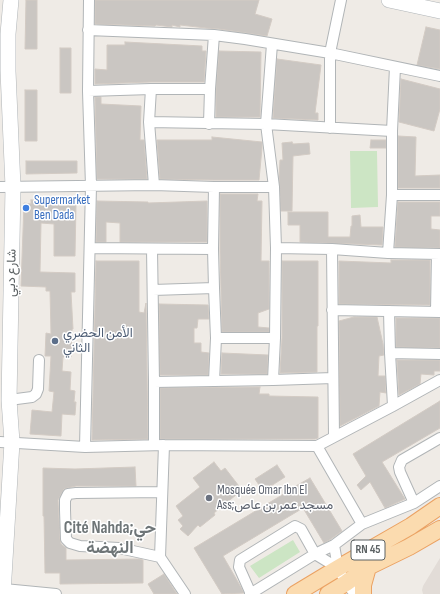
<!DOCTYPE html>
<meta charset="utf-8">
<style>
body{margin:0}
canvas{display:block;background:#efebe6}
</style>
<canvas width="440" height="594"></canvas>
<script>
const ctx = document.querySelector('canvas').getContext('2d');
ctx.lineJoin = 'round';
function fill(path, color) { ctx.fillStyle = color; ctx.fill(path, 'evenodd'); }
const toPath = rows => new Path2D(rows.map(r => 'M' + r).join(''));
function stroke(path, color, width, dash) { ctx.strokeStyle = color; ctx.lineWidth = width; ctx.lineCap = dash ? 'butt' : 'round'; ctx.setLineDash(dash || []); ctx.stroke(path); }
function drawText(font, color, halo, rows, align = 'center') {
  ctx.font = font + ' "Sofia Sans Condensed",Vazirmatn,sans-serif'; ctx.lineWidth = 3; ctx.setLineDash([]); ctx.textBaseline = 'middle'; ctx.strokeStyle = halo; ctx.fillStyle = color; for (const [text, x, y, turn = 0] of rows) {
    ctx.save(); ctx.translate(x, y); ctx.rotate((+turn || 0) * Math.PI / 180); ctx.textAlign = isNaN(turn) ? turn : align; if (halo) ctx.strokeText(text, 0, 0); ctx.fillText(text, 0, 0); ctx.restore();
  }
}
fill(toPath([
 [440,558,440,594,423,594,422,590,423,586]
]), '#e2dcd7');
fill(toPath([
 [350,151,377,151,378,207,351,208],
 [293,540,300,552,259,578,250,566]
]), '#cce5c4');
const building = toPath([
 [26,0,37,0,37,49,25,49,26,0],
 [95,0,259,0,255,14,272,19,267,36,219,29,206,28,180,25,180,27,172,25,172,27,156,25,155,26,95,24,95,0],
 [426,27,440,30,440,69,417,65,426,27],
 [125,42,202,46,202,51,206,51,204,82,151,82,95,84,95,69,107,70,107,45,125,45,125,42],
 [60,48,71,48,71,93,60,93,60,48],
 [219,51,261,52,260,117,216,117,216,89,219,51],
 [277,59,321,65,315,113,318,113,318,120,273,118,277,59],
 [401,79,440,89,440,109,434,131,399,122,401,79],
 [25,90,37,90,37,141,25,141,25,90],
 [95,97,101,97,101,104,141,106,140,140,144,140,147,179,97,179,95,97],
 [398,136,416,137,415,176,440,175,440,188,398,188,398,136],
 [212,137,262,142,262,148,259,180,214,180,160,179,157,140,212,140,212,137],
 [371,140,386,140,386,148,370,148,371,140],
 [292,142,293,144,309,143,310,154,293,156,292,211,281,211,279,177,280,160,283,160,282,143,292,142],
 [26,161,77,161,77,173,26,174,26,161],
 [220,194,258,194,257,201,262,201,261,261,269,261,269,309,258,313,258,327,269,328,269,332,222,332,220,249,220,194],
 [31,200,47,200,47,204,76,205,75,256,54,256,54,224,41,223,40,272,75,273,75,292,71,292,73,329,72,329,71,357,63,357,62,371,71,372,70,390,75,391,74,402,76,402,75,415,62,414,61,436,30,434,32,410,52,412,54,392,49,391,51,356,45,356,46,333,51,334,50,291,46,291,46,287,21,286,24,203,31,204,31,200],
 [97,201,148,202,148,203,207,201,207,242,120,242,120,223,106,222,106,242,96,242,97,201],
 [398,202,440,202,440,216,431,216,431,229,440,230,440,248,395,247,398,202],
 [288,212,328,212,328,237,350,237,351,226,352,226,352,216,360,215,361,227,383,227,382,245,300,242,300,225,288,225,288,212],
 [391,260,430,260,430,305,339,304,339,261,391,263,391,260],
 [96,261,139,261,139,312,144,313,146,303,148,439,92,440,96,261],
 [282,261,318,261,318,326,317,326,317,372,280,373,282,338,282,261],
 [159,304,208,305,209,319,198,319,197,328,194,328,194,343,201,343,201,352,209,353,208,375,160,375,159,304],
 [354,317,377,317,383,344,384,355,379,356,378,376,385,376,386,393,380,392,379,406,340,426,339,321,354,317],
 [396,318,440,318,440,348,396,347,396,318],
 [222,353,268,355,267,374,221,374,222,353],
 [397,360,440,360,440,371,434,371,434,375,421,374,420,384,399,395,397,360],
 [260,387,259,394,269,394,269,396,318,397,318,438,315,439,160,439,160,388,260,387],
 [440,401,440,428,382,462,405,499,385,508,370,482,361,490,357,485,366,476,353,454,440,401],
 [214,462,221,471,225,468,242,490,214,513,215,515,200,527,198,525,188,536,180,529,183,526,178,520,183,516,176,506,200,487,193,478,214,462],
 [277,465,285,477,263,491,255,479,277,465],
 [135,467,136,486,76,486,67,488,64,489,58,500,60,539,61,544,66,548,66,560,139,559,143,560,143,583,60,584,60,573,45,573,44,516,43,516,43,468,75,469,135,467],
 [310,478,342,531,331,539,324,543,303,508,223,556,238,582,244,593,222,594,194,548,292,489,295,494,294,487,310,478],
 [164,574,173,588,177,594,154,594,148,584,164,574]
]);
fill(building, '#cac6c2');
stroke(building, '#d3cbc4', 1);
const minor = toPath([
 [88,30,214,35,245,39,330,53,440,76],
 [272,44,266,124,274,187],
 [151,89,210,89,209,124],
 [210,89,214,35],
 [88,91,151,89,149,122,154,185],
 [149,122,266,124,392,131,392,195,440,195],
 [330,128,330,53,341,0],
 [392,131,395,67],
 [0,187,154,185,214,187,274,187,276,248,275,338,273,380,333,378],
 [90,248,213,249,214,288,216,338,214,381,273,380],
 [276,248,332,249],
 [152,249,154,382,154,445],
 [213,249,214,187],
 [388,253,392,195],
 [153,290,214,288],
 [332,310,440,312],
 [389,311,390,353,393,406],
 [436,312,437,254],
 [216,338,275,338],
 [390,353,440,354],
 [154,382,214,381],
 [9,400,32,397,36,394,38,389,39,360],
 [334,437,332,249,388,253,440,254],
 [0,442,85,447,164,445,317,446,393,406,440,380],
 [164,445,160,557,185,594],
 [317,446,362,524],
 [85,447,91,186,88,91,89,0],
 [414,503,400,472,399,467,402,460,440,438],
 [334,545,338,568,346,583,355,594],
 [160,557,119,548,80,546,70,543,66,539,65,510,65,500,68,494,76,493,162,492],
 [4,589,56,594],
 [250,594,315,554,334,545,362,524,414,503,440,486],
 [251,594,239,567,240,560,295,526,301,529,315,554,338,568]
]);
const secondary = toPath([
 [389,0,440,11],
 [3,594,12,442,9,400,13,187,8,71,8,34,11,0]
]);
const primary = toPath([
 [295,594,338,568,411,526,440,506],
 [328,594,346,583,368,567,409,547,440,529],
 [363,594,363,585,368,567]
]);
stroke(minor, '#b1b5b7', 12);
stroke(secondary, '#b0b5b8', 16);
stroke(primary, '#eba263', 18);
stroke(minor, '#fff', 10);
stroke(secondary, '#fff', 15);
stroke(primary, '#fbdbaf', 16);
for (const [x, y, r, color] of [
 [26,208,4,"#3f7fe0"],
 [55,341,4,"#5c6f8a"],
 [209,498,4,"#6b7280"]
]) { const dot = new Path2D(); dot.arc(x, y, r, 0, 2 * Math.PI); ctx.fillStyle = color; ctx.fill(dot); stroke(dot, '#fff', 1.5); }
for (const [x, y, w] of [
 [368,550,34]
]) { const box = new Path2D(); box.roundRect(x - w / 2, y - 10, w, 20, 3); ctx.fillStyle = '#fff'; ctx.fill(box); stroke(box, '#5d6365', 1); }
drawText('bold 12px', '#5d6365', null, [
 ["RN 45",368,550]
]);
drawText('13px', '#366cbe', '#fff', [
 ["Supermarket",34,201],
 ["Ben Dada",34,216]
], 'left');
drawText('13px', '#5d6365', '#fff', [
 ["شارع دبي",12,273,-89]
]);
drawText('13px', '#4e5e75', '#fff', [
 ["الأمن الحضري",63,334],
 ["الثاني",63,349]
], 'left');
drawText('13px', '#5b616d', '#fff', [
 ["Mosquée Omar Ibn El",217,491],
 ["Ass;مسجد عمر بن عاص",217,506]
], 'left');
drawText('bold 17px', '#6e7577', '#fff', [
 ["Cité Nahda;حي",110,529],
 ["النهضة",110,549]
]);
</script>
